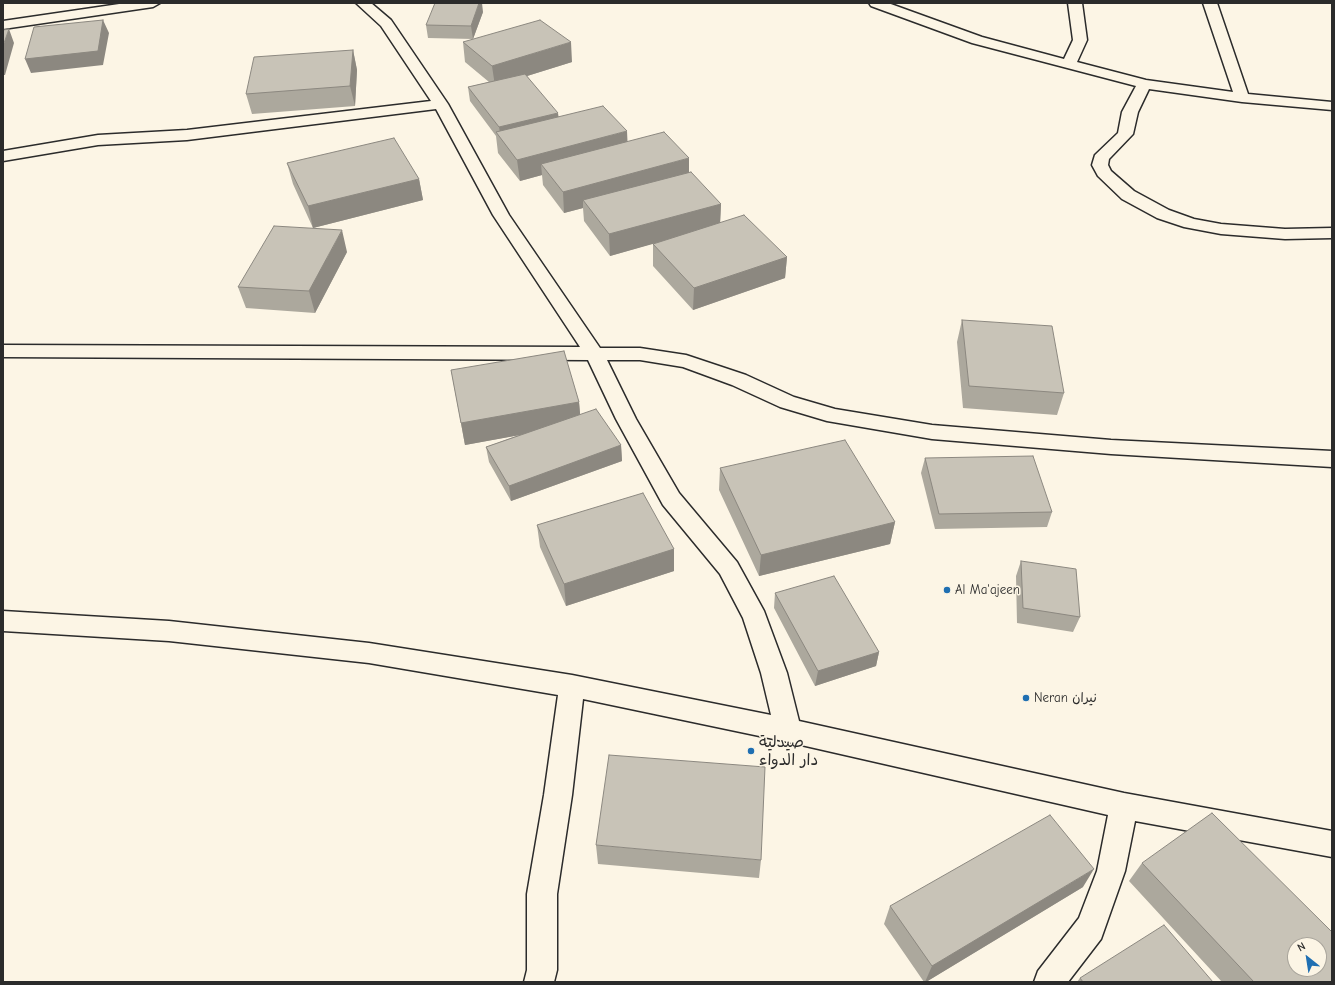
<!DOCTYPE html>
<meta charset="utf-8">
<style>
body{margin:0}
#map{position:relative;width:1335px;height:985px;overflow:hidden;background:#fcf5e5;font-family:"Comic Neue",sans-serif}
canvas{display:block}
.frame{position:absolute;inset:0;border:4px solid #2b2b2b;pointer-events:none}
.north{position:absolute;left:1287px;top:937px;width:40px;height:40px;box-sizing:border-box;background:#fcf5e5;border:1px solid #a8a49b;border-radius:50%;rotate:330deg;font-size:11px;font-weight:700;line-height:16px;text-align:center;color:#2b2b2b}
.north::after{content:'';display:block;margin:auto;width:14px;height:18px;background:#1f6fb2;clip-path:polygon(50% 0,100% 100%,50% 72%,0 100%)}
</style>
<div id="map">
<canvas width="1335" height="985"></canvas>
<div class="frame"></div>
<div class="north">N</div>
</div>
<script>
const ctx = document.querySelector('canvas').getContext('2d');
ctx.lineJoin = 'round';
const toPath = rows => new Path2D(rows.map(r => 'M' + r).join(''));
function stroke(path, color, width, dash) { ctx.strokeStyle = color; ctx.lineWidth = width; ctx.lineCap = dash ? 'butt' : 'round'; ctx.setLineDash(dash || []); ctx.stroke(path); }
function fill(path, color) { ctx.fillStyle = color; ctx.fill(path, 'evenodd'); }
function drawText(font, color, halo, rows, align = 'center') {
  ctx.font = font + ' "Comic Neue","Playpen Sans Arabic",sans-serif'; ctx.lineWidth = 3; ctx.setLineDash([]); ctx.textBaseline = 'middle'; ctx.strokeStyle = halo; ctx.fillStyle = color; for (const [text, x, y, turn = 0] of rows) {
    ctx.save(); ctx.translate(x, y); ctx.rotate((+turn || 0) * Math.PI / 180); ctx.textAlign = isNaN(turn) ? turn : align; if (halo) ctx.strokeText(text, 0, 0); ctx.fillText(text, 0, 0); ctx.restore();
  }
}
const minor = toPath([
 [126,3,160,3,153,7,3,29,3,21,126,3],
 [356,3,371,3,391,20,448,104,509,215,600,348,640,348,686,355,746,375,794,397,835,409,932,425,1111,440,1332,451,1332,467,1111,454,932,439,827,421,780,407,732,385,683,367,640,360,607,360,636,419,679,493,737,562,764,611,787,673,799,721,1124,793,1332,831,1332,857,1135,821,1125,871,1101,939,1068,982,1034,982,1038,971,1079,918,1097,871,1108,815,788,742,583,699,572,795,557,894,557,970,554,982,524,982,527,970,527,894,544,795,558,695,369,663,169,641,3,631,3,611,169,621,369,643,572,675,771,715,761,673,743,618,720,574,663,505,616,419,588,360,3,357,3,345,580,347,493,215,436,109,187,140,98,145,3,161,3,151,98,135,187,130,431,101,381,26,356,3],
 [869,3,888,3,982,37,1064,59,1073,40,1068,3,1082,3,1087,40,1077,62,1146,80,1233,92,1203,3,1217,3,1248,94,1332,102,1332,110,1242,102,1149,89,1138,112,1133,134,1109,159,1108,165,1111,171,1134,191,1169,210,1194,219,1221,224,1285,229,1332,228,1332,238,1285,239,1221,234,1184,227,1157,218,1122,199,1098,176,1092,165,1095,155,1118,133,1122,112,1136,86,972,43,871,6,869,3]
]);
stroke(minor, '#2b2b2b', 3);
fill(minor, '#fcf5e5');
fill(toPath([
 [483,12,473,39,428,38,426,25],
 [463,42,572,62,527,76,559,117,628,142,689,172,721,204,720,223,787,257,785,278,693,310,653,266,653,244,658,242,610,256,584,221,583,208,564,213,543,185,542,175,520,181,498,153,496,136,470,101,468,87,489,82,465,62],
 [353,50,357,70,355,106,252,114,246,94],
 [287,163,419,179,423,200,313,228,293,184],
 [347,252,315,313,246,308,238,287],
 [962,320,1064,393,1057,415,963,408,957,342],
 [451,370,579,402,580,414,621,445,622,461,511,501,489,462,486,447,519,435,465,445],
 [925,458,1052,512,1047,527,935,529,921,473],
 [720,468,895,522,890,544,759,576,719,490],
 [537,525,674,549,674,571,566,606,540,547],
 [1021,561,1080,617,1073,632,1017,623,1016,576],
 [775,593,879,652,876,666,815,686,774,608],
 [596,845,761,860,759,878,598,864],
 [1142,863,1332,982,1222,982,1129,881],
 [1083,887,926,982,924,982,884,924,890,906],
 [1080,978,1213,982,1077,982]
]), '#aca89d');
fill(toPath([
 [479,3,482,3,483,12,473,39,471,26],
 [103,20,109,33,103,65,31,73,25,59],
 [9,29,14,43,5,75,3,75,3,46],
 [571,42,572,62,495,86,492,66],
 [353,50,357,70,355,106,350,86],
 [558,113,560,127,501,138,499,127],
 [627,131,628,152,541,164,542,175,520,181,517,160],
 [689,158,689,179,583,200,583,208,564,213,563,192],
 [419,179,423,200,313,228,308,206],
 [721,204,720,225,610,256,609,234],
 [342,230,347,252,315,313,309,291],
 [787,257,785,278,693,310,694,288],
 [579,402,581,424,465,445,461,423],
 [621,445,622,461,511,501,509,486],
 [895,522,890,544,759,576,761,555],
 [674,549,674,571,566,606,564,584],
 [879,652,876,666,815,686,818,671],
 [1094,869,1083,887,926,982,925,982,932,966]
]), '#8c8880');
const building = toPath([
 [435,3,479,3,471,26,426,25,435,3],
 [103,20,98,51,25,59,34,27,103,20],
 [540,20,571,42,492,66,463,42,540,20],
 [9,29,3,46,3,30,9,29],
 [353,50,350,86,246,94,254,57,353,50],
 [525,74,558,113,499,127,468,87,525,74],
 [603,106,627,131,517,160,496,132,603,106],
 [664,132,689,158,563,192,541,164,664,132],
 [394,138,419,179,308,206,287,163,394,138],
 [691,172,721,204,609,234,583,200,691,172],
 [744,215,787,257,694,288,653,244,744,215],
 [274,226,342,230,309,291,238,287,274,226],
 [962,320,1052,326,1064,393,969,386,962,320],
 [564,351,579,402,461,423,451,370,564,351],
 [596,409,621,445,509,486,486,447,596,409],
 [845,440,895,522,761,555,720,468,845,440],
 [1033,456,1052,512,939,514,925,458,1033,456],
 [643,493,674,549,564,584,537,525,643,493],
 [1021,561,1076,569,1080,617,1023,608,1021,561],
 [834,576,879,652,818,671,775,593,834,576],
 [609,755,765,767,761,860,596,845,609,755],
 [1212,813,1332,932,1332,982,1254,982,1142,863,1212,813],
 [1295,945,1319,945,1319,969,1295,969,1295,945],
 [1050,815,1094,869,932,966,890,906,1050,815],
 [1164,925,1213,982,1083,982,1080,978,1164,925]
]);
fill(building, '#c8c3b7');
stroke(building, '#8c8880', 1);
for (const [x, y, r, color] of [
 [947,590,4,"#1f6fb2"],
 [1026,698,4,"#1f6fb2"],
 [751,751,4,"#1f6fb2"]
]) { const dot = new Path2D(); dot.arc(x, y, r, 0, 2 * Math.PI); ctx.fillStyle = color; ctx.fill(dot); stroke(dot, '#fcf5e5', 1.5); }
drawText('13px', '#2b2b2b', '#fcf5e5', [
 ["Al Ma'ajeen",955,590],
 ["Neran نيران",1034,698]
], 'left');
drawText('16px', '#2b2b2b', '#fcf5e5', [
 ["صيدلية",759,742],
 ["دار الدواء",759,760]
], 'left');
</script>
